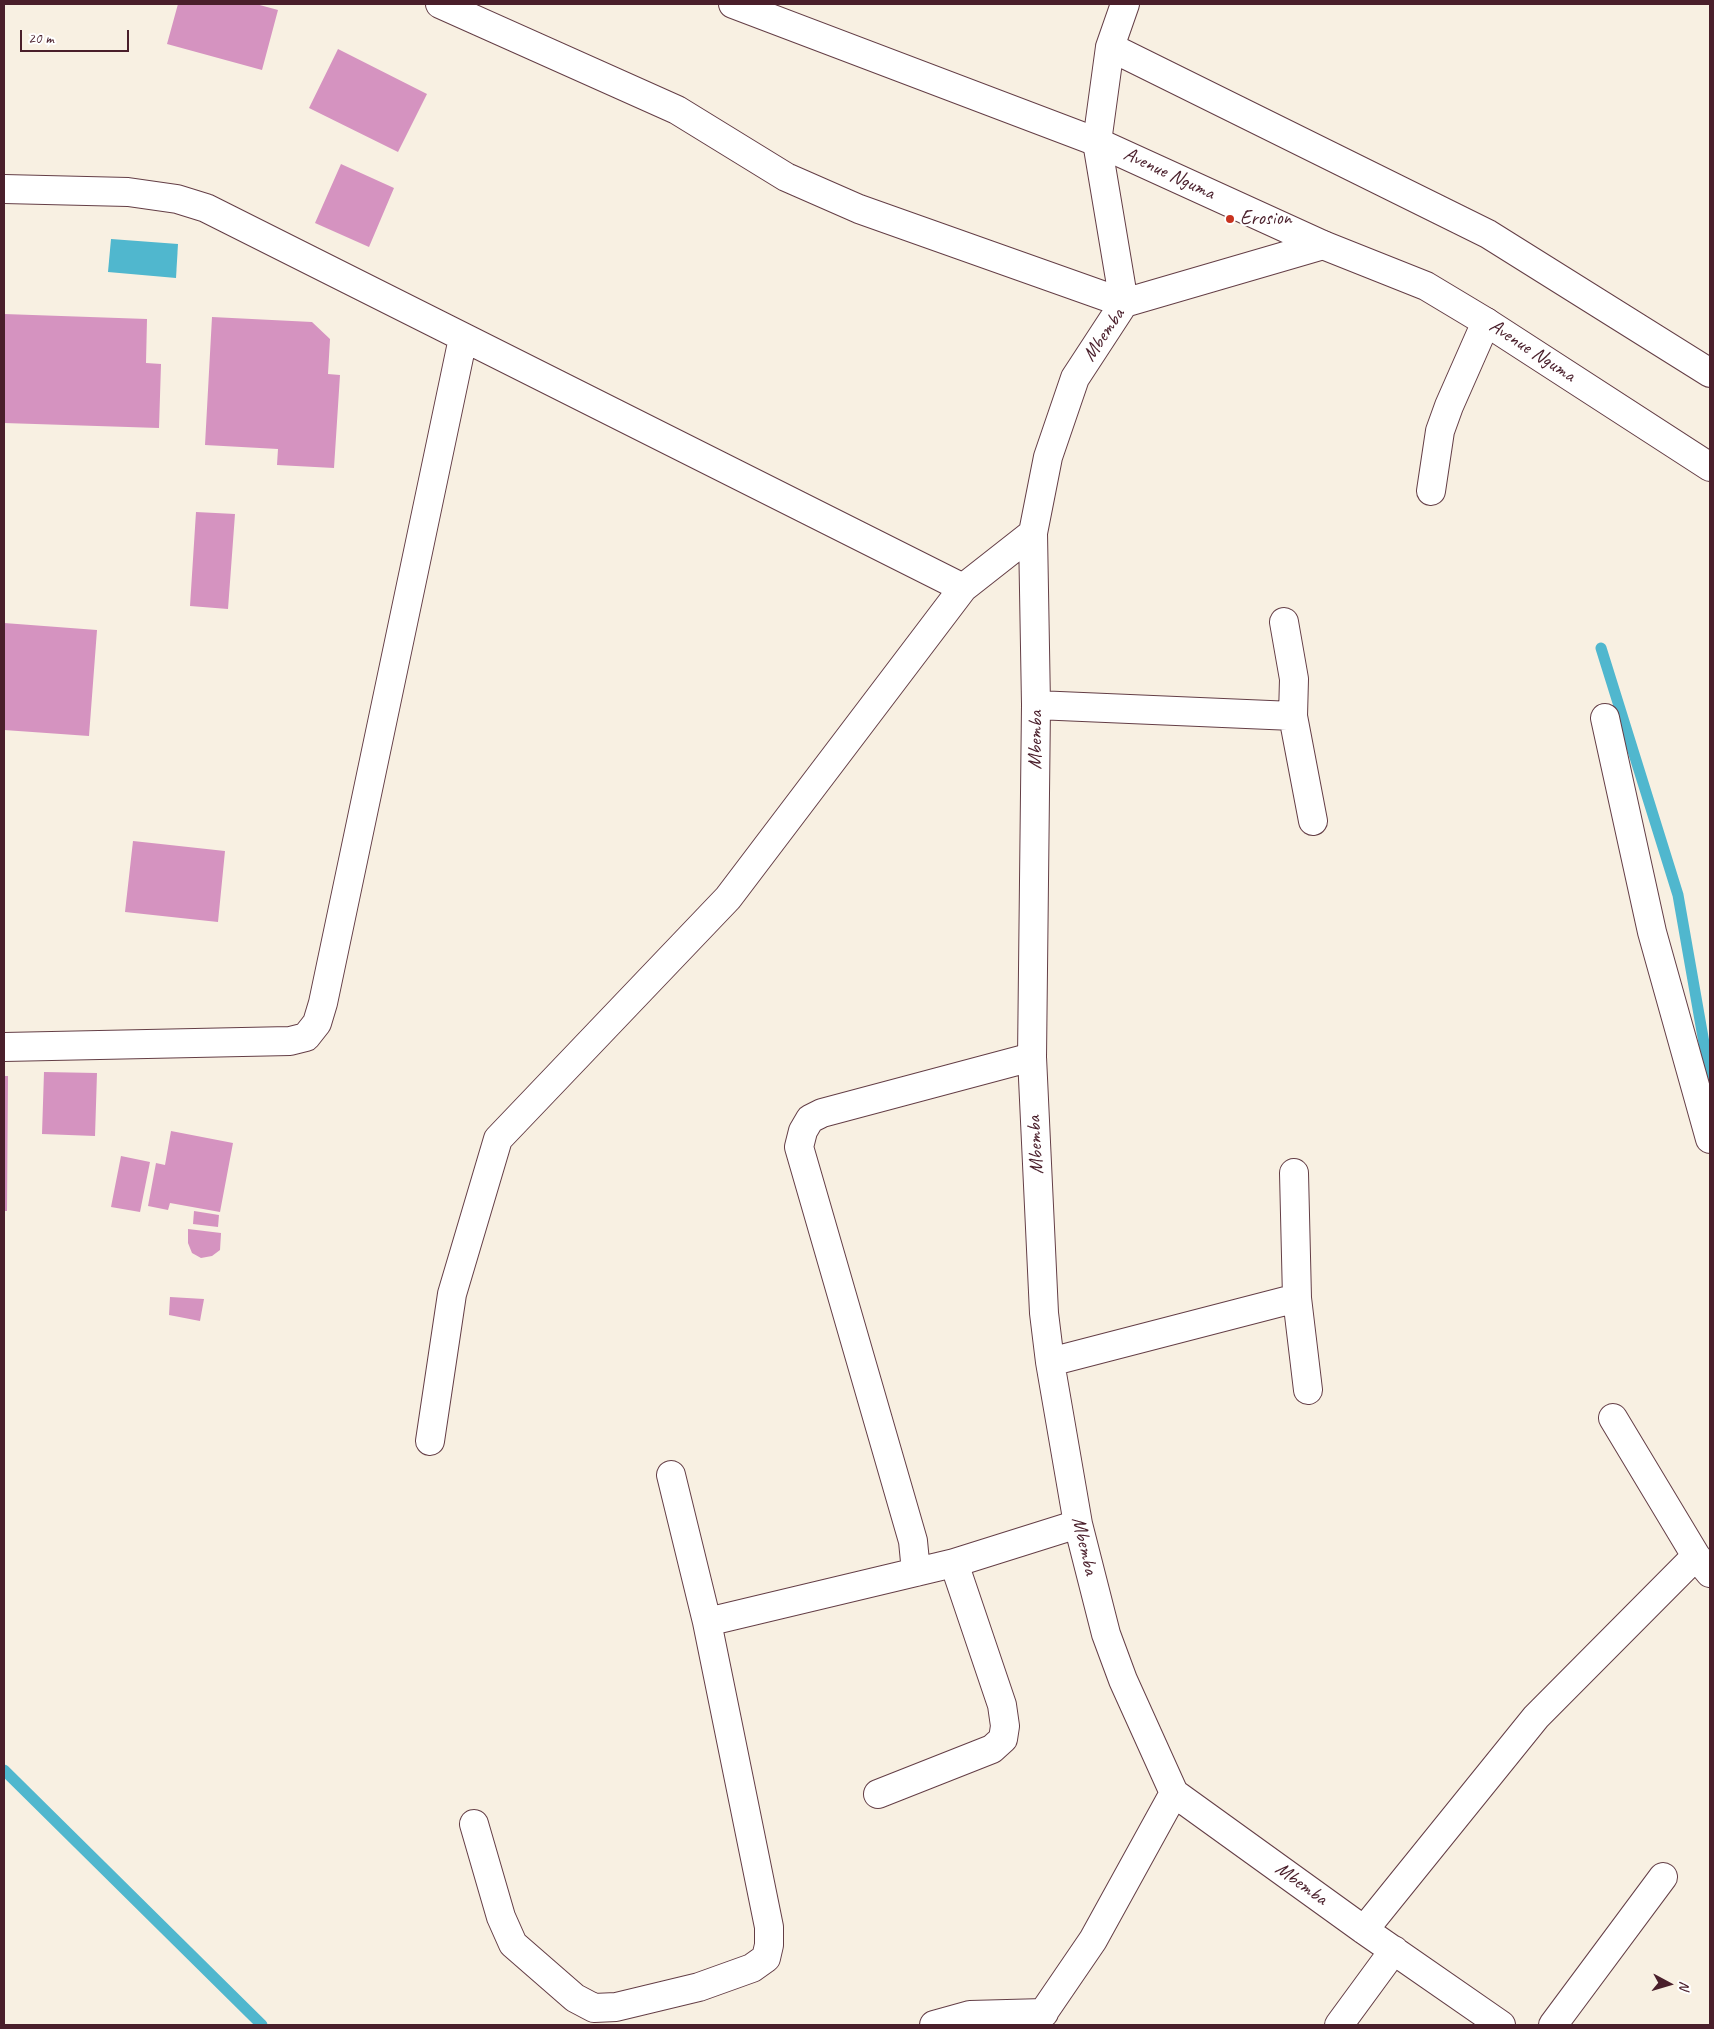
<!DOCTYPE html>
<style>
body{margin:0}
#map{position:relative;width:1714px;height:2029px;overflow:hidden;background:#f8f0e2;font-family:Caveat,sans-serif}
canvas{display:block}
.frame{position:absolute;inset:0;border:5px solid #4a1f2b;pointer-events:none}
.north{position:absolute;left:1644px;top:1959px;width:50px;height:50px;-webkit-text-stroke:4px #fff;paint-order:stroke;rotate:96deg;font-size:14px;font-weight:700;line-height:20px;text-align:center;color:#4a1f2b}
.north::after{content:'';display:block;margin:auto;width:18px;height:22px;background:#4a1f2b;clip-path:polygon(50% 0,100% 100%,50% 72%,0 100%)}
.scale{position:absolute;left:20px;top:30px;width:109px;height:22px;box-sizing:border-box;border:2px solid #4a1f2b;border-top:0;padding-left:6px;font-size:15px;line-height:18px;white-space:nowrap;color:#4a1f2b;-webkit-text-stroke:4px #fff;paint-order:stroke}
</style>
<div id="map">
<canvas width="1714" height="2029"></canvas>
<div class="frame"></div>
<div class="north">N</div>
<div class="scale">20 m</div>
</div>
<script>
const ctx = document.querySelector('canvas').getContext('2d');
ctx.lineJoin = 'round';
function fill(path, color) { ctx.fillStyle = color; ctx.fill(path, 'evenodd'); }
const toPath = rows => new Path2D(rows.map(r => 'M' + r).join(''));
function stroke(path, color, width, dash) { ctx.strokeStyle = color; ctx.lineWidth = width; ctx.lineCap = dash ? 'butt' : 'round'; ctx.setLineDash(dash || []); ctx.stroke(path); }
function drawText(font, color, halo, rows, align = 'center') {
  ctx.font = font + ' Caveat,sans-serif'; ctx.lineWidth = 4; ctx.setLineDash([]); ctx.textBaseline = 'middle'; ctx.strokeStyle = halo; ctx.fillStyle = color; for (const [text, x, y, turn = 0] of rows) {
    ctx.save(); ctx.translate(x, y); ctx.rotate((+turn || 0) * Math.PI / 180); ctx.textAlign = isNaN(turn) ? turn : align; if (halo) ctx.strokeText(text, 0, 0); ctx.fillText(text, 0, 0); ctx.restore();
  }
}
fill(toPath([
 [111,239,178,244,176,278,108,272]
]), '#50b7ce');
stroke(toPath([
 [1601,648,1678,895,1710,1077],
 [4,1770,262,2025]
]), '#50b7ce', 11);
fill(toPath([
 [178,4,256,4,278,10,262,70,167,44],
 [338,49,427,94,398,152,309,108],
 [341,164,394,188,369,247,315,223],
 [4,314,147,319,146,363,161,364,159,428,4,423],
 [212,317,312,322,330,339,328,374,340,375,334,468,277,465,278,449,205,445],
 [196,512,235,514,228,609,190,606],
 [4,623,97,630,89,736,4,730],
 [133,841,225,851,218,922,125,912],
 [44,1072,97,1073,95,1136,42,1134],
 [4,1076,8,1076,7,1211,4,1211],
 [171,1131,233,1143,220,1212,170,1203,168,1210,148,1206,156,1163,165,1165],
 [121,1156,150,1162,140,1212,111,1207],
 [194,1211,219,1215,218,1227,193,1224],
 [188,1229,221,1233,220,1250,212,1256,201,1258,192,1253,188,1243],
 [170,1297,204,1299,200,1321,169,1315]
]), '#d593c0');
const minor = toPath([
 [440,4,677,110,786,177,859,209,1124,303,1097,142,1110,47,1125,4],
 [1110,47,1488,234,1710,373],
 [4,189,128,192,177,199,206,208,963,588],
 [1323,245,1124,303,1075,378,1048,457,1033,533,1036,705,1032,1057,1044,1313,1050,1362,1078,1524,1106,1634,1123,1680,1174,1793,1364,1930,1501,2025],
 [1431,491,1440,431,1449,406,1486,322],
 [1284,622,1294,679,1293,716,1313,821],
 [1036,705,1293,716],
 [1605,718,1652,932,1710,1139],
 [4,1047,290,1041,306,1037,317,1023,323,1003,463,338],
 [1294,1173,1297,1298,1308,1390],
 [1050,1362,1297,1298],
 [1613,1418,1696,1556,1710,1573],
 [430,1441,452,1294,498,1139,728,898,963,588,1033,533],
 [916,1572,913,1541,799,1147,803,1131,810,1119,822,1113,1032,1057],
 [707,1622,954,1563,1078,1524],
 [878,1794,992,1749,1003,1739,1005,1726,1002,1705,954,1563],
 [474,1824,501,1917,513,1944,575,1998,594,2008,616,2007,699,1987,752,1968,766,1958,769,1945,769,1927,707,1622,671,1475],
 [1364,1930,1536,1717,1696,1556],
 [934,2025,970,2015,1044,2013],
 [1035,2025,1093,1940,1174,1793],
 [1339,2025,1394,1950],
 [1553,2025,1663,1877]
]);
const major = toPath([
 [733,4,1097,142,1323,245,1426,286,1486,322,1710,467]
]);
stroke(minor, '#643e46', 30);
stroke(major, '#643e46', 30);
stroke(minor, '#fff', 28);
stroke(major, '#fff', 28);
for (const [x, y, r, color] of [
 [1230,219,5,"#c8321e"]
]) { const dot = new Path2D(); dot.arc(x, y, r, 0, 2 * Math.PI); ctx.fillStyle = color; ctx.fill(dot); stroke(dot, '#fff', 2); }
drawText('20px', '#4a1f2b', '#fff', [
 ["Avenue Nguma",1169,174,25],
 ["Mbemba",1104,335,-56],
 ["Avenue Nguma",1532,351,33],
 ["Mbemba",1036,740,-89],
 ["Mbemba",1036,1145,-93],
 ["Mbemba",1084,1546,77],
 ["Mbemba",1301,1884,36]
]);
drawText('20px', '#4a1f2b', '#fff', [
 ["Erosion",1240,219]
], 'left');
</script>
